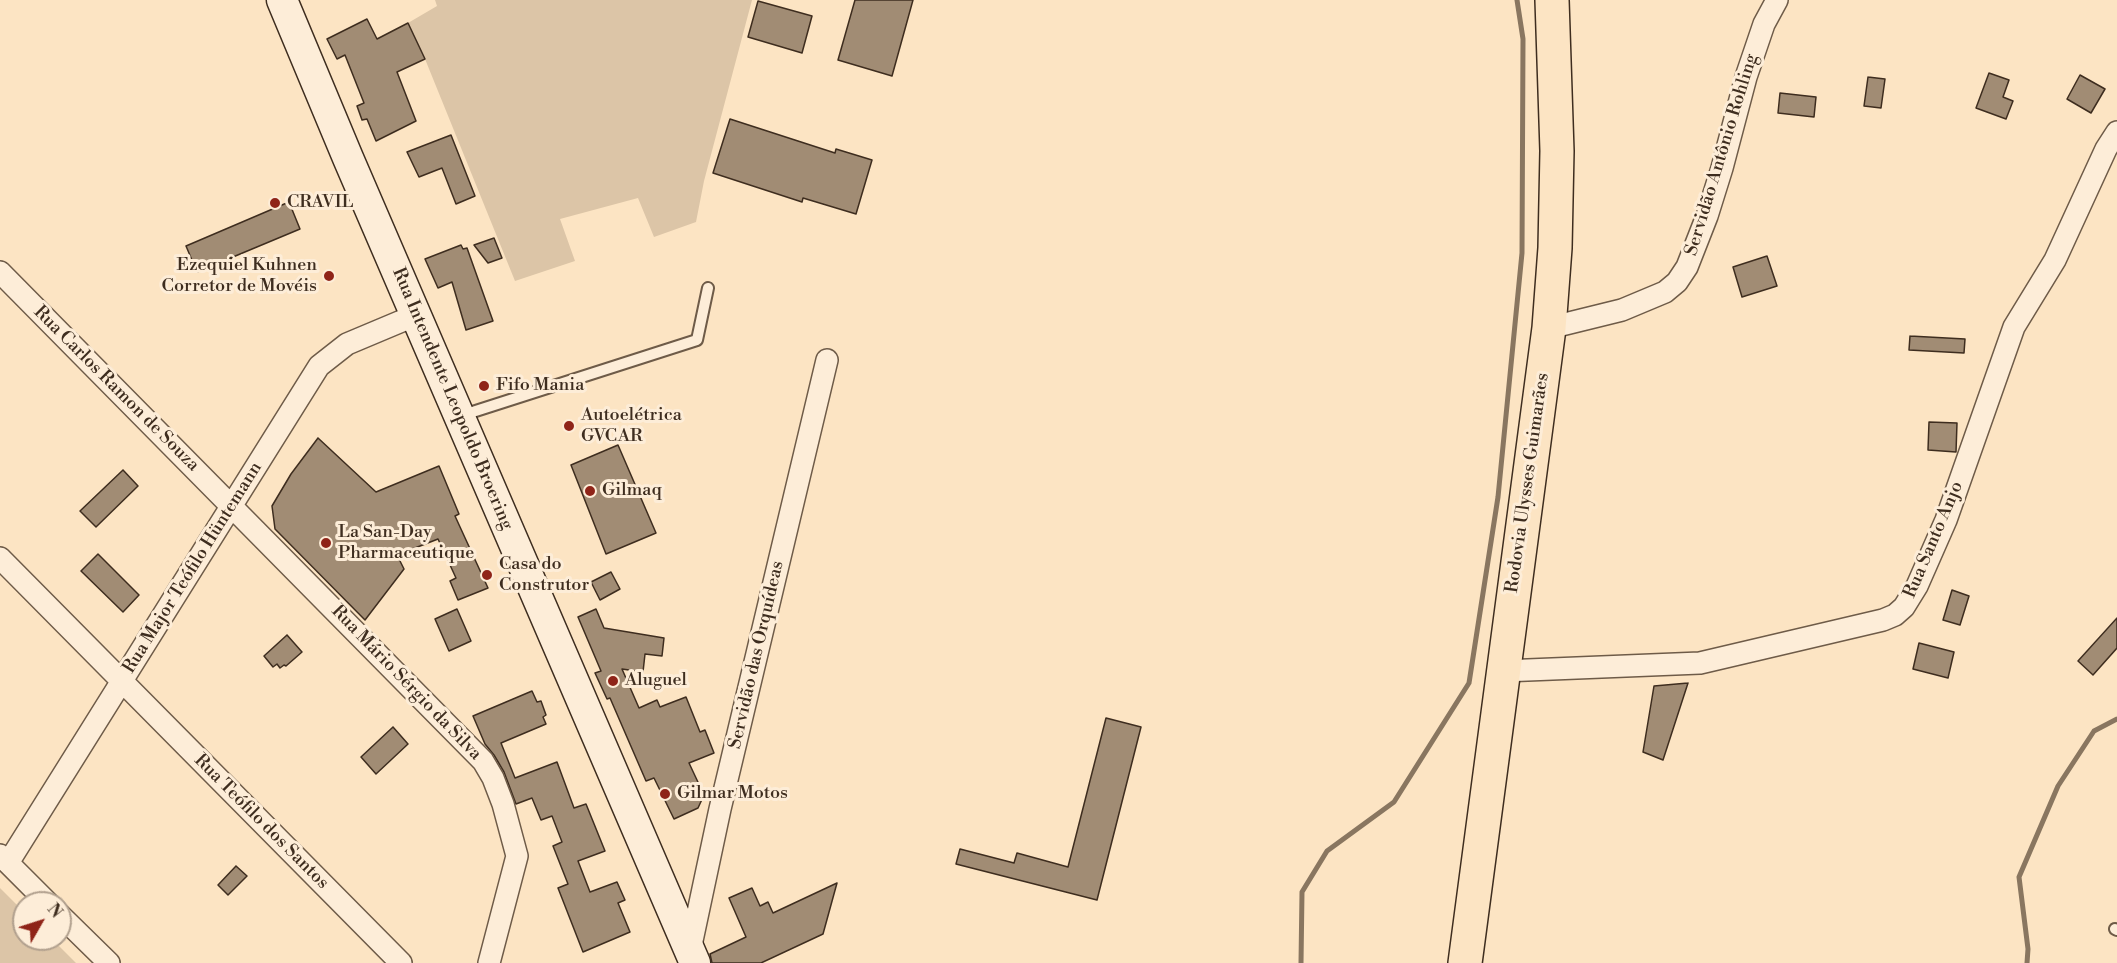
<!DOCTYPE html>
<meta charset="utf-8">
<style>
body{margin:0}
#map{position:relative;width:2117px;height:963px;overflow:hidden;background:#fce4c3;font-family:"Libre Bodoni",serif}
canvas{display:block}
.north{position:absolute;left:12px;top:891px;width:60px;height:60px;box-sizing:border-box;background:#fdedd8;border:2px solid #b1a08e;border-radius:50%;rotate:51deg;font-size:16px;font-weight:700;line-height:24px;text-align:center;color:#3e2d1f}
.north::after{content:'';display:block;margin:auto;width:21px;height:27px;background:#8f2418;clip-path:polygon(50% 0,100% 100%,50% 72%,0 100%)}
</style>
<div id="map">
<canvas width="2117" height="963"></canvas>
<div class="north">N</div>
</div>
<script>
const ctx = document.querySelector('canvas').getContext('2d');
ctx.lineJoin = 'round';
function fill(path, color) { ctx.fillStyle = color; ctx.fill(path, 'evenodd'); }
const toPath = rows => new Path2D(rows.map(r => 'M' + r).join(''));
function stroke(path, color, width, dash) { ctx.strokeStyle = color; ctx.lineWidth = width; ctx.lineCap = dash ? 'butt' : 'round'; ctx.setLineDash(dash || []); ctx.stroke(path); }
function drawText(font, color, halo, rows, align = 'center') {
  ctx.font = font + ' "Libre Bodoni",serif'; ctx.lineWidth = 6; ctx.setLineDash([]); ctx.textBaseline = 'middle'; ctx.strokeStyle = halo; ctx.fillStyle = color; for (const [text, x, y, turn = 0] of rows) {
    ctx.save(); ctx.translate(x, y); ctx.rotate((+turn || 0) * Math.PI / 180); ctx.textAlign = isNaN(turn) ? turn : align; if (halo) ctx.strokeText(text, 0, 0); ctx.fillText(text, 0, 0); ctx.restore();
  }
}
fill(toPath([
 [435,0,752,0,704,181,696,222,654,237,638,198,560,219,575,261,515,281,425,59,408,23,437,6],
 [0,888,24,912,24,939,52,939,76,963,0,963]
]), '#dcc5a7');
stroke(toPath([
 [1301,963,1302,892,1327,851,1394,802,1469,683,1498,497,1522,253,1523,39,1517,0],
 [2027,963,2028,949,2019,877,2058,786,2094,731,2117,719]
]), '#897660', 5);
const building = toPath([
 [855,0,913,0,892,76,838,60,855,0],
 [758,1,812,16,802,53,748,37,758,1],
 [367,19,377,39,408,23,425,59,397,72,416,121,376,141,367,119,362,120,357,106,364,103,345,55,337,59,327,39,367,19],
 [1989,73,2009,80,2003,97,2013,101,2006,119,1976,108,1989,73],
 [2080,75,2105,89,2091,113,2067,99,2080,75],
 [1868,77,1885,79,1881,108,1864,106,1868,77],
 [1780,93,1816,97,1814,117,1778,113,1780,93],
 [730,119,835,153,836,149,872,160,856,214,803,198,802,202,713,173,730,119],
 [451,135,475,196,456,204,442,168,419,177,407,152,451,135],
 [289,202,300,229,197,272,186,246,289,202],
 [494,238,502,258,488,263,474,245,494,238],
 [461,245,463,249,467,248,493,321,466,330,452,282,438,288,425,259,461,245],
 [1767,256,1777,286,1742,297,1733,267,1767,256],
 [1910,336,1965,339,1964,353,1909,350,1910,336],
 [1929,422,1957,423,1956,452,1928,450,1929,422],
 [318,438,376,492,439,466,459,514,455,516,488,588,458,600,450,581,456,578,438,539,397,555,404,569,365,620,275,529,272,506,291,474,318,438],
 [618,445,656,533,606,554,571,465,618,445],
 [123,470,138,486,96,527,80,511,123,470],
 [98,554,139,595,123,612,81,571,98,554],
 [611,572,620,589,600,600,591,582,611,572],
 [1952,590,1969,596,1960,625,1943,620,1952,590],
 [457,609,471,641,449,651,435,619,457,609],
 [596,609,604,628,664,638,662,656,645,654,643,672,622,669,639,708,657,700,660,707,686,697,700,732,705,730,714,753,689,763,704,795,698,808,674,819,654,778,646,781,610,698,607,699,595,673,601,671,578,617,596,609],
 [2117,618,2117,648,2093,675,2078,661,2117,618],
 [287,635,302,652,286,666,284,665,280,668,277,664,273,667,264,656,287,635],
 [1919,643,1954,652,1948,678,1913,669,1919,643],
 [1688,683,1663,760,1643,752,1654,686,1688,683],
 [532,691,537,702,541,701,546,715,543,717,546,724,501,743,515,778,557,762,574,808,586,804,605,851,578,861,590,892,617,882,625,900,618,903,630,932,583,952,558,888,568,884,553,846,562,842,552,816,541,820,532,798,516,804,504,772,494,755,485,744,473,716,532,691],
 [1106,718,1141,727,1097,900,956,864,960,849,1014,863,1017,853,1068,867,1106,718],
 [393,727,408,744,376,774,361,757,393,727],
 [236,866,247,876,228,895,218,885,236,866],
 [837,883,823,934,761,963,712,963,710,954,746,937,729,898,752,888,760,906,768,902,773,913,837,883]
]);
fill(building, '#a18c74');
stroke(building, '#3e2d1f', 1.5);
const service = toPath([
 [460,416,697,340,708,288],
 [2115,929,2117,930]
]);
const minor = toPath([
 [0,272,483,761,493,778,503,804,517,856,489,963],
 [1549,328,1622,310,1665,292,1677,282,1687,267,1707,216,1722,168,1746,77,1764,24,1777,0],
 [0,558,401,963],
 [1503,671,1700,663,1883,620,1895,615,1904,607,1917,586,1946,520,2014,327,2055,260,2106,149,2117,132],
 [0,855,48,903],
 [8,863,319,366,347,344,416,315],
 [60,915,109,963],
 [690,950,720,809,827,360]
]);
const secondary = toPath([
 [282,0,348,158,695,963]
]);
const trunk = toPath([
 [1465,963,1549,328,1555,248,1557,151,1552,0]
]);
stroke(service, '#6e5b48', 14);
stroke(minor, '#6e5b48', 24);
stroke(secondary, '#3e2d1f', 33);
stroke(trunk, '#3e2d1f', 36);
stroke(service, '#fdedd8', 10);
stroke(minor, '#fdedd8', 21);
stroke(secondary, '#fdedd8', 30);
stroke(trunk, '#fce4c3', 33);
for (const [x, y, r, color] of [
 [275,203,6,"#8f2418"],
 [329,276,6,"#8f2418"],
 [484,386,6,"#8f2418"],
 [569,426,6,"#8f2418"],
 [590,491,6,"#8f2418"],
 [326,543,6,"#8f2418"],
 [487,575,6,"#8f2418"],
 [613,681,6,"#8f2418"],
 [665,794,6,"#8f2418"]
]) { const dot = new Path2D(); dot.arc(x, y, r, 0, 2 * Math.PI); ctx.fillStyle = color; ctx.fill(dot); stroke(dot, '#fdedd8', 2); }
drawText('18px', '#3e2d1f', '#fdedd8', [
 ["Servidão Antônio Rohling",1722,155,-73],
 ["Rua Carlos Ramon de Souza",116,389,45],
 ["Rua Intendente Leopoldo Broering",452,399,67],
 ["Rodovia Ulysses Guimarães",1528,483,-82],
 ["Rua Santo Anjo",1934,540,-67],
 ["Rua Major Teófilo Hüntemann",193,568,-58],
 ["Servidão das Orquídeas",757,655,-77],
 ["Rua Mário Sérgio da Silva",406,683,46],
 ["Rua Teófilo dos Santos",261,822,45]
]);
drawText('18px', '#3e2d1f', '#fdedd8', [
 ["CRAVIL",287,203],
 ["Ezequiel Kuhnen",317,266,"right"],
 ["Corretor de Movéis",317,287,"right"],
 ["Fifo Mania",496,386],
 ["Autoelétrica",581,416],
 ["GVCAR",581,437],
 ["Gilmaq",602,491],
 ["La San-Day",338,533],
 ["Pharmaceutique",338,554],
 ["Casa do",499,565],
 ["Construtor",499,586],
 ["Aluguel",625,681],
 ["Gilmar Motos",677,794]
], 'left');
</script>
